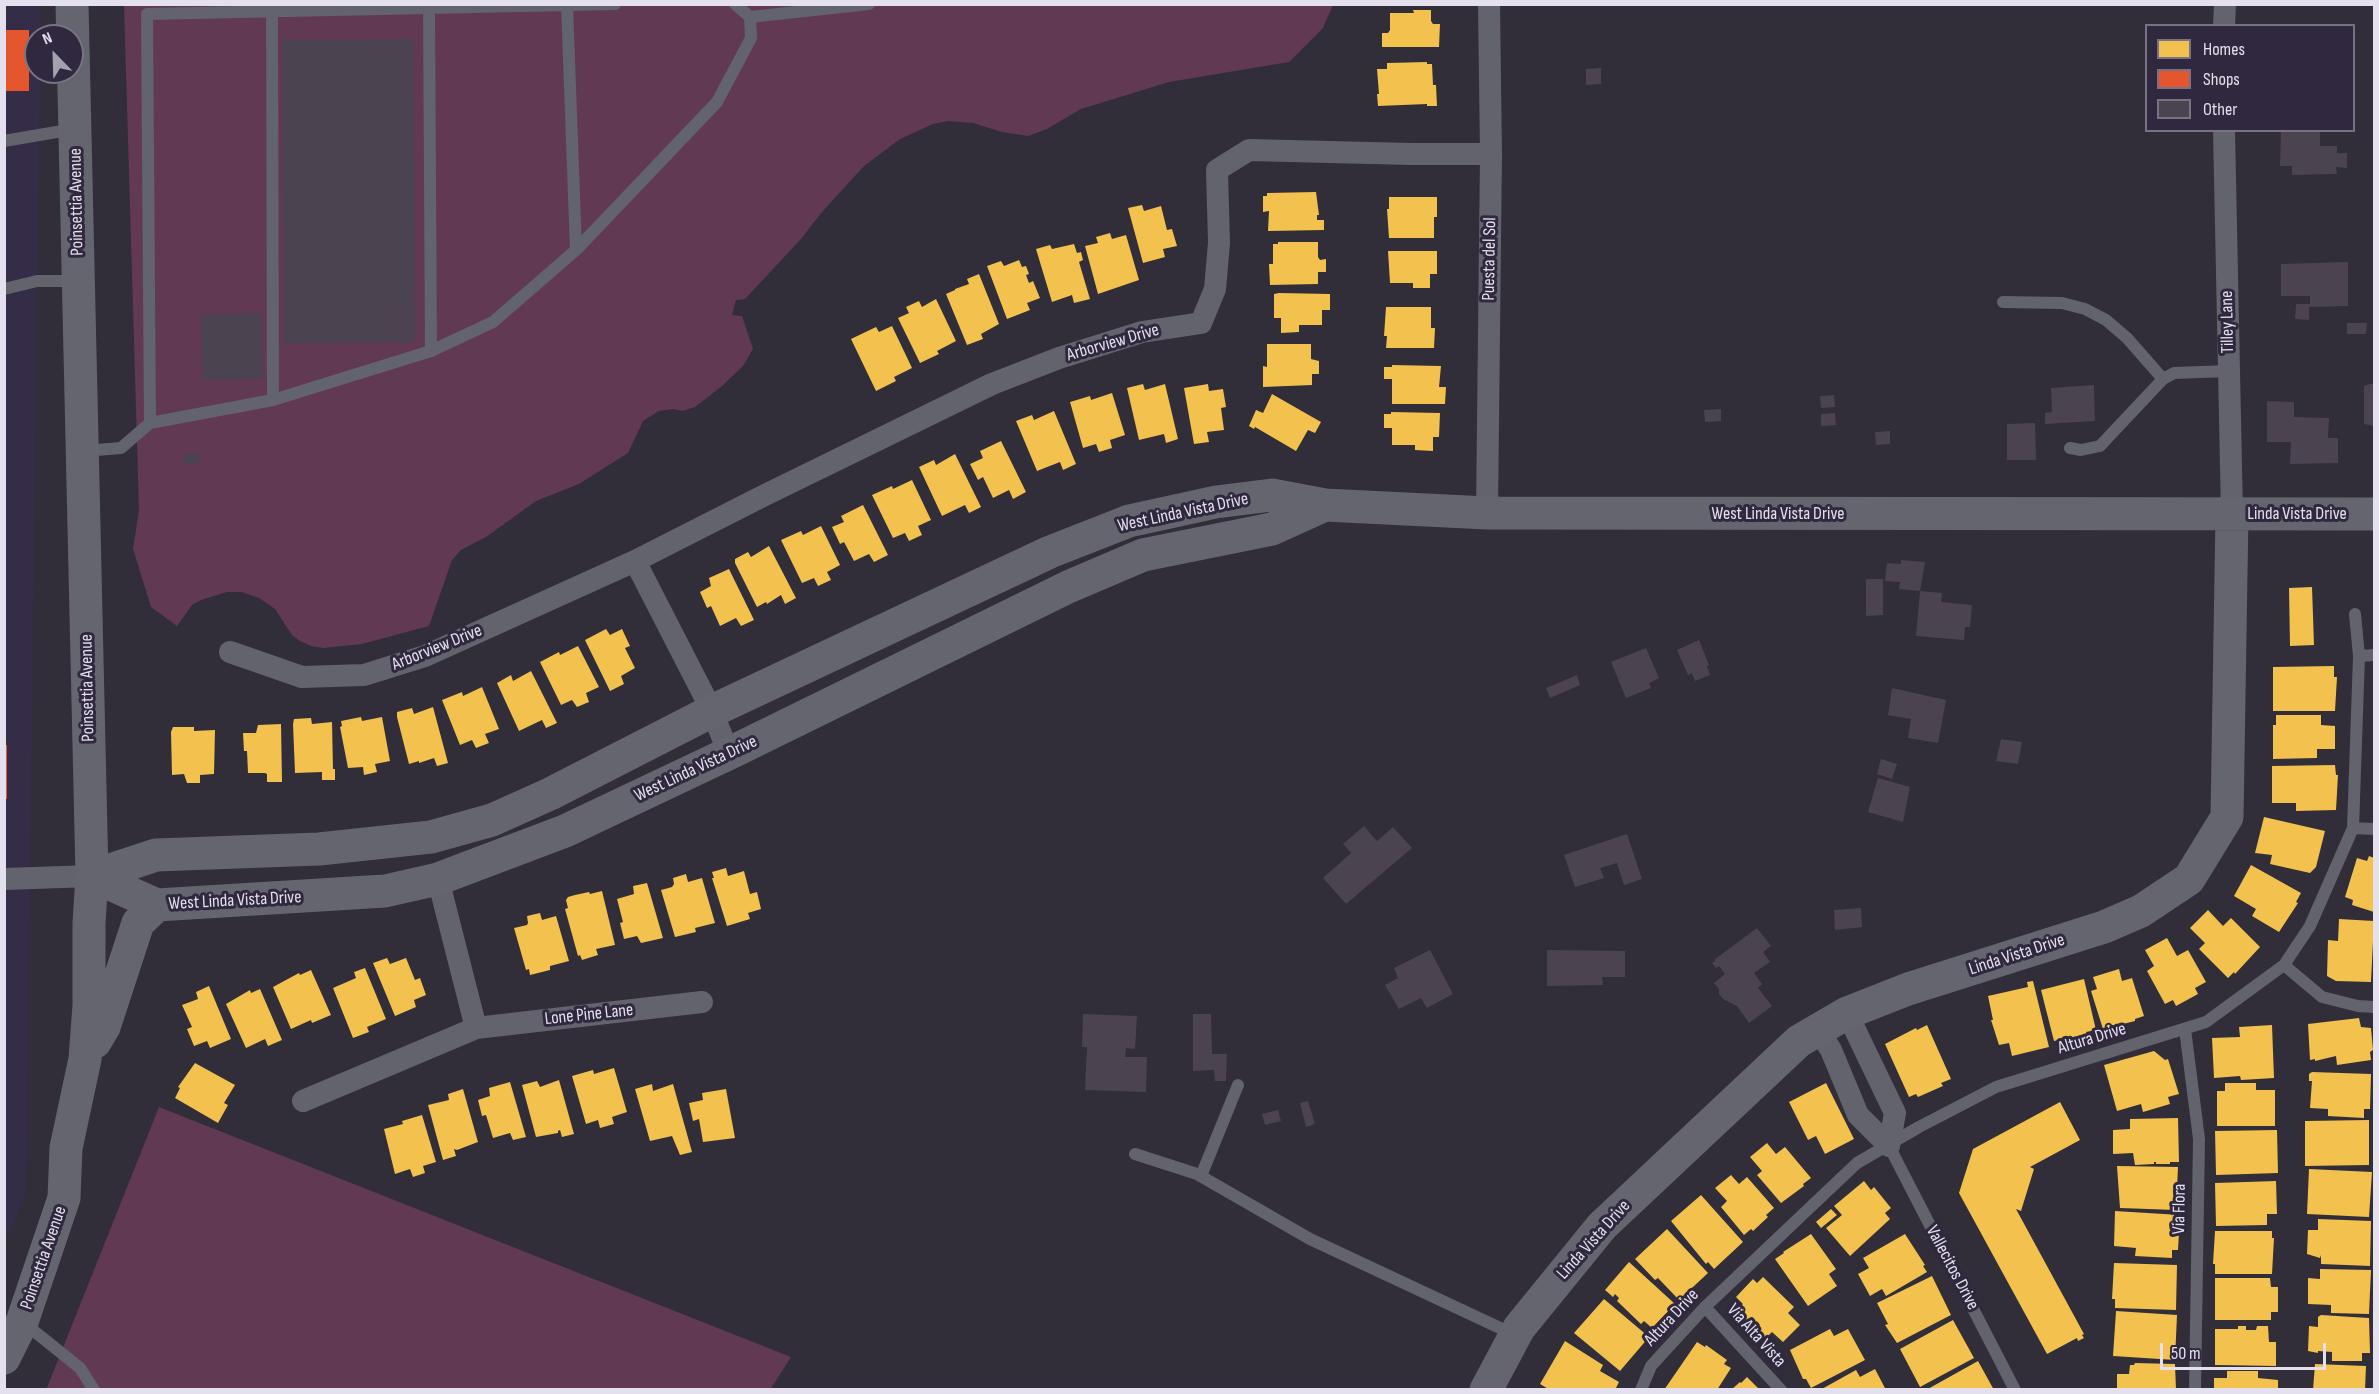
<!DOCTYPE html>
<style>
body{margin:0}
#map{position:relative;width:2379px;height:1394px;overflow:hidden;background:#312d39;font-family:"Sofia Sans Condensed",sans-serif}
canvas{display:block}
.frame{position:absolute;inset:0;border:6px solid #e4e0ee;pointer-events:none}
.legend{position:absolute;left:2145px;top:24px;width:210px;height:108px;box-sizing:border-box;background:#30283e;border:2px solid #787284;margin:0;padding:8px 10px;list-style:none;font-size:18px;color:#e4e0ee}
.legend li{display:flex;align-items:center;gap:12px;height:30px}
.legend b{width:30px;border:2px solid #787284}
.north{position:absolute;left:24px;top:24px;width:60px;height:60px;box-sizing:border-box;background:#30283e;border:2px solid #787284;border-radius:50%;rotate:337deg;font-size:16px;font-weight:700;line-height:24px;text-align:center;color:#e4e0ee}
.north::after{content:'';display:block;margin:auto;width:21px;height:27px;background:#a5a1af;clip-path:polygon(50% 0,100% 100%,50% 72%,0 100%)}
.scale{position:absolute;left:2160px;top:1343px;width:166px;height:27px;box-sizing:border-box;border:3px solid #e4e0ee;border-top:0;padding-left:8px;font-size:18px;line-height:21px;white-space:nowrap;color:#e4e0ee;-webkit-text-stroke:4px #30283e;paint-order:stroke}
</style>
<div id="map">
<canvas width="2379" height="1394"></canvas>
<div class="frame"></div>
<ul class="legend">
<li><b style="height:16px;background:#f2c14e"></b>Homes</li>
<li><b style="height:16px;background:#e4572e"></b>Shops</li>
<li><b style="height:16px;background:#4c4351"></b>Other</li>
</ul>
<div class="north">N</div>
<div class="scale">50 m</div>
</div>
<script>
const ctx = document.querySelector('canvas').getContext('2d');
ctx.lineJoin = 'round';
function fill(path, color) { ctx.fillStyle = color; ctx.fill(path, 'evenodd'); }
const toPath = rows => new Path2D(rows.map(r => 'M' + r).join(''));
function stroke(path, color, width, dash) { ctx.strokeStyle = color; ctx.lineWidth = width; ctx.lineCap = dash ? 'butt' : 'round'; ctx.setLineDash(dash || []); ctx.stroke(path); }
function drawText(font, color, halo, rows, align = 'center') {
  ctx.font = font + ' "Sofia Sans Condensed",sans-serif'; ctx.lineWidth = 6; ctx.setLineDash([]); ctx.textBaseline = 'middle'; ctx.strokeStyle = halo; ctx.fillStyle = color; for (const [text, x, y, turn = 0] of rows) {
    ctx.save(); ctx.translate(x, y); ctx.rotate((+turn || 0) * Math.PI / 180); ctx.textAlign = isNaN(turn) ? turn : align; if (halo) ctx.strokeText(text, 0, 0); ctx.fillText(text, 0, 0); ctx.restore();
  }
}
fill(toPath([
 [40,4,40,36,36,36,36,72,40,72,26,1193,5,1245,4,5]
]), '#352d47');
fill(toPath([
 [124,5,1333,5,1323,28,1289,62,1169,82,1081,109,1047,129,1028,136,1002,132,973,123,948,121,933,124,900,139,864,166,822,212,801,239,745,299,736,300,732,315,742,316,753,349,743,366,721,387,695,407,682,411,673,409,659,411,643,421,628,453,579,484,536,501,486,537,461,550,452,560,429,626,362,644,323,648,311,646,300,641,292,635,275,609,259,598,242,592,227,592,201,600,192,605,177,626,151,607,133,549,139,510],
 [159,1107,791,1357,770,1390,46,1390]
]), '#613953');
fill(toPath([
 [1413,10,1431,10,1431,21,1433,24,1440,24,1439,47,1382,47,1382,33,1388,33,1390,30,1390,13,1414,13],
 [1427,62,1427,64,1432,64,1433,85,1436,85,1437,106,1427,106,1427,104,1378,106,1377,94,1379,94,1377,69,1387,69,1387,63],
 [1316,192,1319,215,1317,215,1317,220,1324,220,1324,230,1268,231,1269,211,1263,212,1263,196,1267,196,1267,193],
 [1389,197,1437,197,1437,217,1434,217,1434,238,1389,238,1387,209,1389,209],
 [1142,205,1144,211,1161,206,1167,230,1172,229,1177,246,1163,249,1165,257,1143,263,1128,208],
 [1110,233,1112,239,1126,235,1139,280,1098,294,1085,246,1098,243,1096,237],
 [1278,242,1318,242,1318,257,1320,260,1326,259,1326,272,1318,272,1318,284,1270,285,1269,264,1273,264,1273,244,1278,244],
 [1074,244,1077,253,1081,252,1083,260,1079,262,1090,299,1074,303,1072,295,1052,302,1036,249,1050,245,1052,249],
 [1388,251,1437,251,1437,274,1430,274,1430,288,1413,288,1413,283,1390,283],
 [1019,260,1022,267,1026,266,1029,274,1026,275,1029,283,1033,281,1040,298,1027,303,1030,310,1007,319,987,266,1001,261,1004,266],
 [979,274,999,324,981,334,983,339,967,345,946,294,955,290,955,289,969,284,967,279],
 [1279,293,1330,294,1330,310,1322,310,1322,325,1299,325,1299,332,1281,333,1281,318,1274,318,1274,294],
 [936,299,956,341,937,351,939,354,920,363,898,318,909,313,906,307,919,301,922,307],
 [1386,307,1431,307,1431,328,1435,328,1434,348,1386,348,1387,336,1384,336],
 [892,326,912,368,894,377,896,381,876,391,851,339,876,327,879,332],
 [1267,344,1311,344,1311,359,1319,361,1319,374,1312,374,1312,385,1263,387,1263,366,1267,367],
 [1392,365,1441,366,1439,387,1446,387,1445,404,1392,404,1392,379,1384,379,1384,367,1392,367],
 [1143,384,1145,390,1165,384,1178,439,1166,443,1164,434,1139,440,1127,388],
 [1208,384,1209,391,1223,389,1226,407,1221,408,1224,430,1207,432,1209,442,1194,444,1184,388],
 [1112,393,1125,435,1110,440,1112,448,1099,452,1096,444,1083,448,1070,402,1090,396,1091,400],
 [1272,394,1321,422,1315,433,1308,430,1296,451,1255,427,1254,429,1249,426,1256,410,1263,413],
 [1054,411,1076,464,1063,470,1060,462,1037,471,1016,421,1032,415,1034,420],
 [1391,412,1440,413,1439,437,1433,437,1433,451,1415,450,1415,445,1392,445,1392,428,1384,428,1384,414,1391,414],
 [1001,441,1026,492,1013,499,1009,490,993,498,983,477,978,480,970,464,983,458,980,451],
 [955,454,981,507,969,513,965,505,942,516,919,467,934,460,936,465],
 [912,480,931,520,918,526,922,535,909,541,905,533,893,538,872,495,892,486,893,489],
 [863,505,888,555,874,562,869,554,854,561,844,542,840,544,832,527,844,522,841,516],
 [821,526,840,565,827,572,831,580,818,586,814,578,802,583,781,540,801,531,803,535],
 [769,546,796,598,785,604,781,595,767,604,766,602,757,607,735,563,735,559,748,552,751,557],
 [729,569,754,620,741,626,736,618,720,626,711,606,707,608,700,592,711,586,709,578],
 [2312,587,2314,645,2290,646,2289,588],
 [606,629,610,635,622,629,630,646,625,648,635,668,621,676,624,684,610,691,585,640],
 [578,646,599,687,586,693,589,702,577,707,572,700,561,705,540,662,559,652,560,655],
 [2334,666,2334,677,2337,677,2335,711,2273,711,2273,667],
 [531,671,557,723,546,728,542,720,519,731,497,683,511,675,513,681],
 [482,687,499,729,485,734,489,743,476,748,472,740,460,745,442,700,462,692,463,696],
 [433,707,448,763,437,766,434,758,419,763,419,761,409,764,397,717,397,712,412,708,414,714],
 [2276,715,2321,715,2321,725,2335,726,2335,749,2317,749,2317,758,2273,759,2273,725,2276,725],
 [361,717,362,721,382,717,390,761,375,764,377,772,364,775,363,767,348,768,340,727,342,726,341,721],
 [311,718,312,724,332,722,333,769,335,769,335,780,322,780,322,772,295,773,293,724,294,719],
 [281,724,282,782,267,782,267,774,265,773,248,773,247,751,244,751,243,733,256,733,258,725],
 [173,727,194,727,194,731,215,730,214,774,200,775,200,783,187,783,184,774,172,775,171,732],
 [2335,765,2336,775,2338,775,2336,810,2296,811,2296,803,2272,803,2272,766],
 [2264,817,2325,831,2316,867,2310,873,2270,864,2272,855,2255,853],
 [2369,856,2374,858,2374,912,2352,905,2353,900,2345,897,2357,858,2367,861],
 [2251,865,2301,893,2296,902,2298,903,2279,932,2252,916,2256,909,2234,896],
 [726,868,728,876,744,871,750,894,757,892,761,909,748,913,750,919,727,926,712,878,714,878,712,872],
 [686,874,688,882,702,878,715,923,695,928,696,932,675,937,661,890,672,887,674,884,673,878],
 [647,883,663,938,641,943,637,936,624,939,620,923,623,922,617,899,634,894,633,886],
 [602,891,615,945,596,949,598,955,582,960,580,955,578,956,565,909,568,908,566,900,568,897,575,895,589,892,590,894],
 [2208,910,2223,926,2231,918,2260,947,2235,974,2234,972,2228,978,2199,949,2205,943,2190,928],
 [540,913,542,920,556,916,569,961,550,966,550,970,530,975,529,969,526,970,514,928,527,925,528,923,527,916],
 [2339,919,2374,921,2371,982,2336,981,2327,976,2328,940,2338,941],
 [2167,938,2177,956,2188,950,2206,982,2195,988,2198,994,2176,1006,2173,1000,2165,1004,2147,971,2154,966,2145,950],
 [387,958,390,964,406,958,415,980,420,978,426,995,414,1000,416,1007,395,1016,373,963],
 [365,968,386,1019,367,1027,369,1032,353,1038,333,988,356,978,354,972],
 [2119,969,2122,981,2132,978,2144,1016,2135,1019,2135,1021,2103,1029,2091,991,2097,989,2093,977],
 [311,970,331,1015,312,1023,311,1020,291,1029,273,987,299,973,300,975],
 [2084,979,2096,1030,2086,1032,2087,1034,2054,1041,2041,990],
 [2033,981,2049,1047,2012,1056,2009,1043,1999,1045,1991,1020,1993,1020,1988,996,2028,987,2027,982],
 [209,986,231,1039,210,1048,207,1041,194,1046,187,1029,192,1027,182,1005,198,999,196,992],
 [260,989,282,1040,268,1046,265,1039,246,1048,226,1004,250,990,251,993],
 [2359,1018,2361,1027,2371,1028,2373,1050,2370,1052,2371,1060,2337,1065,2336,1056,2315,1061,2315,1059,2310,1060,2308,1024],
 [1927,1025,1951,1079,1941,1083,1943,1086,1918,1097,1916,1094,1909,1097,1885,1044,1916,1028,1917,1030],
 [2272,1025,2274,1078,2241,1080,2240,1076,2214,1078,2212,1038,2240,1037,2239,1027],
 [2154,1051,2165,1060,2168,1059,2179,1094,2168,1097,2170,1104,2143,1112,2141,1104,2117,1111,2104,1065],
 [195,1063,235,1085,224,1103,228,1105,218,1123,175,1098,180,1088,178,1087],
 [614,1068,627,1112,612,1117,614,1124,600,1128,598,1120,586,1124,572,1076,593,1070,594,1074],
 [2312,1072,2371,1074,2370,1109,2364,1109,2364,1118,2328,1116,2328,1109,2310,1108,2312,1081,2309,1081,2309,1074],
 [559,1080,574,1134,562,1137,560,1130,558,1131,558,1133,536,1137,522,1085,537,1081,540,1087],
 [510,1082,526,1137,513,1140,510,1133,493,1138,486,1115,482,1116,478,1100,490,1096,489,1088],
 [1826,1083,1854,1139,1825,1154,1816,1136,1808,1140,1789,1102],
 [2225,1083,2256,1083,2256,1090,2275,1090,2275,1126,2217,1126,2217,1091,2225,1091],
 [652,1084,653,1091,673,1084,692,1152,680,1155,672,1136,650,1141,635,1089],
 [463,1089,478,1142,457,1150,454,1149,456,1156,443,1160,428,1105,449,1100,448,1094],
 [726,1089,735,1138,703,1142,699,1119,693,1121,689,1103,703,1100,702,1093],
 [2060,1102,2080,1140,2030,1167,2034,1169,2021,1211,2016,1209,2084,1334,2082,1335,2084,1338,2078,1341,2077,1338,2047,1354,1959,1193,1973,1149],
 [422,1115,436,1162,423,1166,425,1173,413,1177,410,1169,395,1174,384,1129,403,1124,402,1121],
 [2178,1118,2179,1162,2170,1162,2170,1164,2156,1164,2156,1162,2154,1162,2154,1164,2135,1165,2133,1153,2113,1154,2113,1130,2130,1129,2130,1119],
 [2369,1120,2369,1165,2305,1166,2305,1121],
 [2277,1130,2278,1173,2216,1175,2215,1131],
 [1767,1143,1776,1154,1785,1147,1811,1178,1803,1184,1804,1186,1781,1203,1757,1175,1762,1171,1750,1157],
 [2117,1166,2178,1167,2176,1210,2120,1208],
 [2309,1169,2372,1172,2369,1217,2307,1214],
 [1731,1175,1739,1184,1747,1177,1774,1208,1766,1215,1768,1217,1753,1231,1751,1229,1744,1235,1721,1207,1727,1201,1715,1188],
 [1864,1181,1871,1190,1874,1187,1891,1208,1885,1213,1890,1219,1850,1256,1826,1228,1842,1215,1834,1206],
 [2276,1181,2277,1214,2267,1214,2267,1225,2216,1226,2215,1183],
 [1701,1195,1743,1242,1714,1269,1708,1262,1706,1264,1671,1221],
 [1831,1209,1837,1215,1821,1228,1816,1222],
 [2115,1211,2180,1215,2178,1250,2172,1250,2172,1258,2135,1256,2136,1248,2114,1246],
 [2318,1219,2371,1221,2370,1266,2321,1264,2321,1255,2320,1258,2307,1254,2308,1230,2318,1230],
 [1667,1229,1708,1273,1679,1300,1658,1278,1655,1280,1635,1259],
 [2215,1231,2272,1231,2272,1238,2274,1238,2272,1274,2215,1274,2215,1264,2213,1264],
 [1811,1234,1836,1269,1829,1274,1837,1286,1808,1306,1775,1259,1784,1253,1783,1252],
 [1905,1234,1925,1265,1923,1266,1927,1272,1886,1296,1882,1289,1870,1296,1858,1274,1869,1268,1863,1258],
 [1629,1262,1675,1304,1652,1328,1644,1321,1641,1324,1617,1301,1619,1298,1615,1294,1613,1297,1605,1290],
 [2114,1263,2177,1265,2176,1310,2115,1308,2115,1299,2112,1299],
 [2320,1269,2371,1270,2369,1314,2331,1313,2331,1305,2308,1304,2308,1278,2320,1279],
 [1932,1276,1951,1315,1897,1343,1885,1325,1888,1324,1877,1303],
 [1763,1277,1794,1307,1788,1313,1800,1325,1783,1342,1772,1332,1764,1340,1735,1312,1743,1304,1736,1297,1753,1279,1757,1283],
 [2215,1278,2270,1278,2271,1287,2278,1287,2278,1312,2271,1312,2271,1320,2215,1320],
 [1604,1299,1649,1337,1620,1371,1574,1333],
 [2116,1311,2177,1315,2175,1360,2113,1356],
 [2321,1315,2369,1318,2370,1353,2362,1353,2362,1361,2332,1361,2332,1352,2318,1351,2318,1353,2308,1351,2309,1326,2318,1327,2318,1317],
 [1953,1320,1974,1358,1920,1387,1900,1349],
 [2238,1326,2246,1326,2246,1330,2256,1330,2257,1326,2268,1326,2269,1342,2276,1342,2276,1366,2215,1365,2215,1329,2238,1329],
 [1830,1329,1834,1336,1848,1329,1865,1360,1811,1388,1806,1379,1803,1379,1790,1350],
 [1565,1341,1603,1365,1600,1371,1619,1382,1615,1390,1550,1390,1540,1384],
 [1697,1342,1705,1347,1706,1345,1727,1360,1724,1364,1731,1368,1717,1390,1664,1390],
 [1978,1361,1994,1390,1926,1390],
 [2135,1363,2175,1364,2176,1390,2117,1390,2117,1374,2129,1374,2130,1365,2134,1365],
 [2315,1364,2366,1366,2365,1390,2313,1390],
 [1875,1369,1886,1390,1820,1390,1856,1370,1860,1377],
 [2227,1371,2258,1371,2258,1378,2278,1380,2278,1390,2214,1390,2214,1378,2227,1378],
 [1747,1377,1760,1390,1731,1390,1740,1382,1741,1383]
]), '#f2c14e');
fill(toPath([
 [4,30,29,30,29,91,4,91],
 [4,745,7,745,7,799,4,799]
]), '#e4572e');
fill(toPath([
 [413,39,415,342,284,343,282,40],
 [1601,68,1601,84,1586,85,1586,69],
 [2281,130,2320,130,2320,146,2337,146,2337,153,2347,153,2347,168,2336,167,2337,174,2292,175,2292,166,2280,166],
 [2348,262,2348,306,2309,307,2309,320,2295,319,2296,304,2310,304,2310,296,2281,296,2281,264],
 [261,313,263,379,203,380,201,315],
 [2347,323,2367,323,2366,334,2347,334],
 [2370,384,2374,384,2374,426,2364,424,2364,386],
 [2094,385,2095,421,2045,424,2045,413,2052,412,2051,388],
 [1834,395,1835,407,1821,408,1820,396],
 [2267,401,2294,402,2294,417,2329,418,2328,438,2338,438,2338,463,2290,464,2291,442,2267,442],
 [1721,409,1721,421,1705,422,1704,410],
 [1835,413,1836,425,1821,426,1821,414],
 [2035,423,2036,460,2007,460,2007,424],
 [1890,431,1890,444,1876,445,1875,432],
 [200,453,201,463,184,464,183,454],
 [1901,560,1925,562,1920,591,1899,589,1900,582,1885,581,1887,563,1901,564],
 [1866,579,1883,579,1883,615,1866,616],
 [1920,591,1942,593,1941,602,1972,605,1970,627,1965,627,1964,640,1916,636],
 [1699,640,1709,665,1707,666,1710,675,1695,681,1692,673,1688,675,1677,650],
 [1646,648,1659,678,1649,683,1651,688,1626,698,1611,662],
 [1577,675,1580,685,1550,698,1546,688],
 [1892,688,1946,700,1938,743,1908,738,1911,719,1888,715],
 [2001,739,2022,742,2018,764,1996,761],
 [1881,759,1897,764,1892,779,1877,774],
 [1878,778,1910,787,1903,822,1868,812],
 [1364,826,1377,841,1393,827,1412,848,1346,904,1323,878,1351,853,1343,844],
 [1627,834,1642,879,1624,885,1617,863,1600,868,1604,878,1575,887,1564,855],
 [1861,908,1862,927,1835,930,1834,910],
 [1757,928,1771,946,1763,952,1770,962,1754,973,1762,984,1758,988,1772,1006,1749,1023,1737,1006,1723,999,1719,994,1719,989,1714,983,1725,974,1719,966,1716,968,1712,963,1716,961,1714,960],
 [1430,950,1453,994,1427,1008,1421,998,1399,1009,1385,985,1398,978,1394,968],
 [1547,950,1625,951,1625,977,1602,977,1603,985,1547,986],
 [1083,1014,1137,1016,1135,1049,1126,1048,1125,1057,1147,1057,1146,1092,1085,1090,1087,1047,1082,1047],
 [1193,1014,1211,1014,1212,1054,1227,1054,1226,1081,1215,1081,1214,1070,1193,1071],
 [1308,1101,1315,1124,1306,1127,1300,1103],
 [1278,1110,1281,1121,1265,1125,1262,1114]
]), '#4c4351');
stroke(toPath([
 [567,5,576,250],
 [429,8,431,351],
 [272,10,273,400],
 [750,17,869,4],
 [4,141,74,129],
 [4,289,37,281,77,281],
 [2003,302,2062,303,2085,309,2106,320,2127,338,2163,379],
 [150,423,147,14,615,4],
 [2070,448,2081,450,2100,446,2163,379,2174,373,2229,371],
 [84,451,121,448,150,423,273,400,431,351,493,322,576,250,717,102,751,38,750,17,735,4],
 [2359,656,2374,655],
 [2353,828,2374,829],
 [2284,965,2322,997,2358,1006,2374,1007],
 [2185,1029,2199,1139,2195,1390],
 [1889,1146,2015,1390],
 [1135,1154,1197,1174,1310,1239,1515,1335],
 [1201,1176,1238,1085],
 [1705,1307,1781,1390],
 [24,1323,80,1368,94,1390],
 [1641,1390,1651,1366,1705,1307,1857,1163,1919,1127,1996,1087,2206,1022,2284,965,2310,926,2353,828,2359,656,2355,614]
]), '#62636c', 12);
stroke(toPath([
 [2224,26,2225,4],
 [2224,130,2232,514],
 [1487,513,1491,154,1489,4],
 [635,561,712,711,729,754],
 [230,652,302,677,364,675,425,656,635,561,765,495,992,384,1059,358,1142,332,1201,323,1215,289,1219,243,1217,170,1249,150,1411,154,1491,154],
 [4,879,92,876],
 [438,879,476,1028],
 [1818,1030,1831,1050,1858,1115,1889,1146,1895,1113,1847,1013],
 [303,1101,476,1028,702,1002]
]), '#62636c', 22);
stroke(toPath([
 [92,876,156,855,319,849,431,837,492,820,550,794,712,711,1050,552,1129,521,1216,502,1272,495,1325,505,1487,513,2374,514],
 [92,876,157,905,385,891,438,879,565,831,736,750,1068,587,1143,555,1272,529,1325,505],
 [95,1042,104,1027,138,923,157,905],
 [4,1358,22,1322,64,1198,66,1148,85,1059,89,1005,89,923,92,876,72,4],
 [1486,1390,1519,1328,1602,1226,1799,1041,1847,1013,1908,989,2104,927,2141,911,2189,879,2227,817,2232,514]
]), '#656570', 33);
drawText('18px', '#e4e0ee', '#30283e', [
 ["Poinsettia Avenue",77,202,-91],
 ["Puesta del Sol",1490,259,-89],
 ["Tilley Lane",2228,322,-91],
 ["Arborview Drive",1113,343,-16],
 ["West Linda Vista Drive",1183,513,-12],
 ["West Linda Vista Drive",1778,514],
 ["Linda Vista Drive",2297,514],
 ["Arborview Drive",437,648,-22],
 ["Poinsettia Avenue",88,688,-91],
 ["West Linda Vista Drive",696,769,-25],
 ["West Linda Vista Drive",235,901,-3],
 ["Linda Vista Drive",2017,955,-18],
 ["Lone Pine Lane",589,1015,-6],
 ["Altura Drive",2092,1039,-17],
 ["Via Flora",2180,1209,-89],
 ["Linda Vista Drive",1594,1240,-48],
 ["Poinsettia Avenue",44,1258,-71],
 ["Vallecitos Drive",1952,1268,62],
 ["Altura Drive",1672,1318,-47],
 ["Via Alta Vista",1756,1336,48]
]);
</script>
